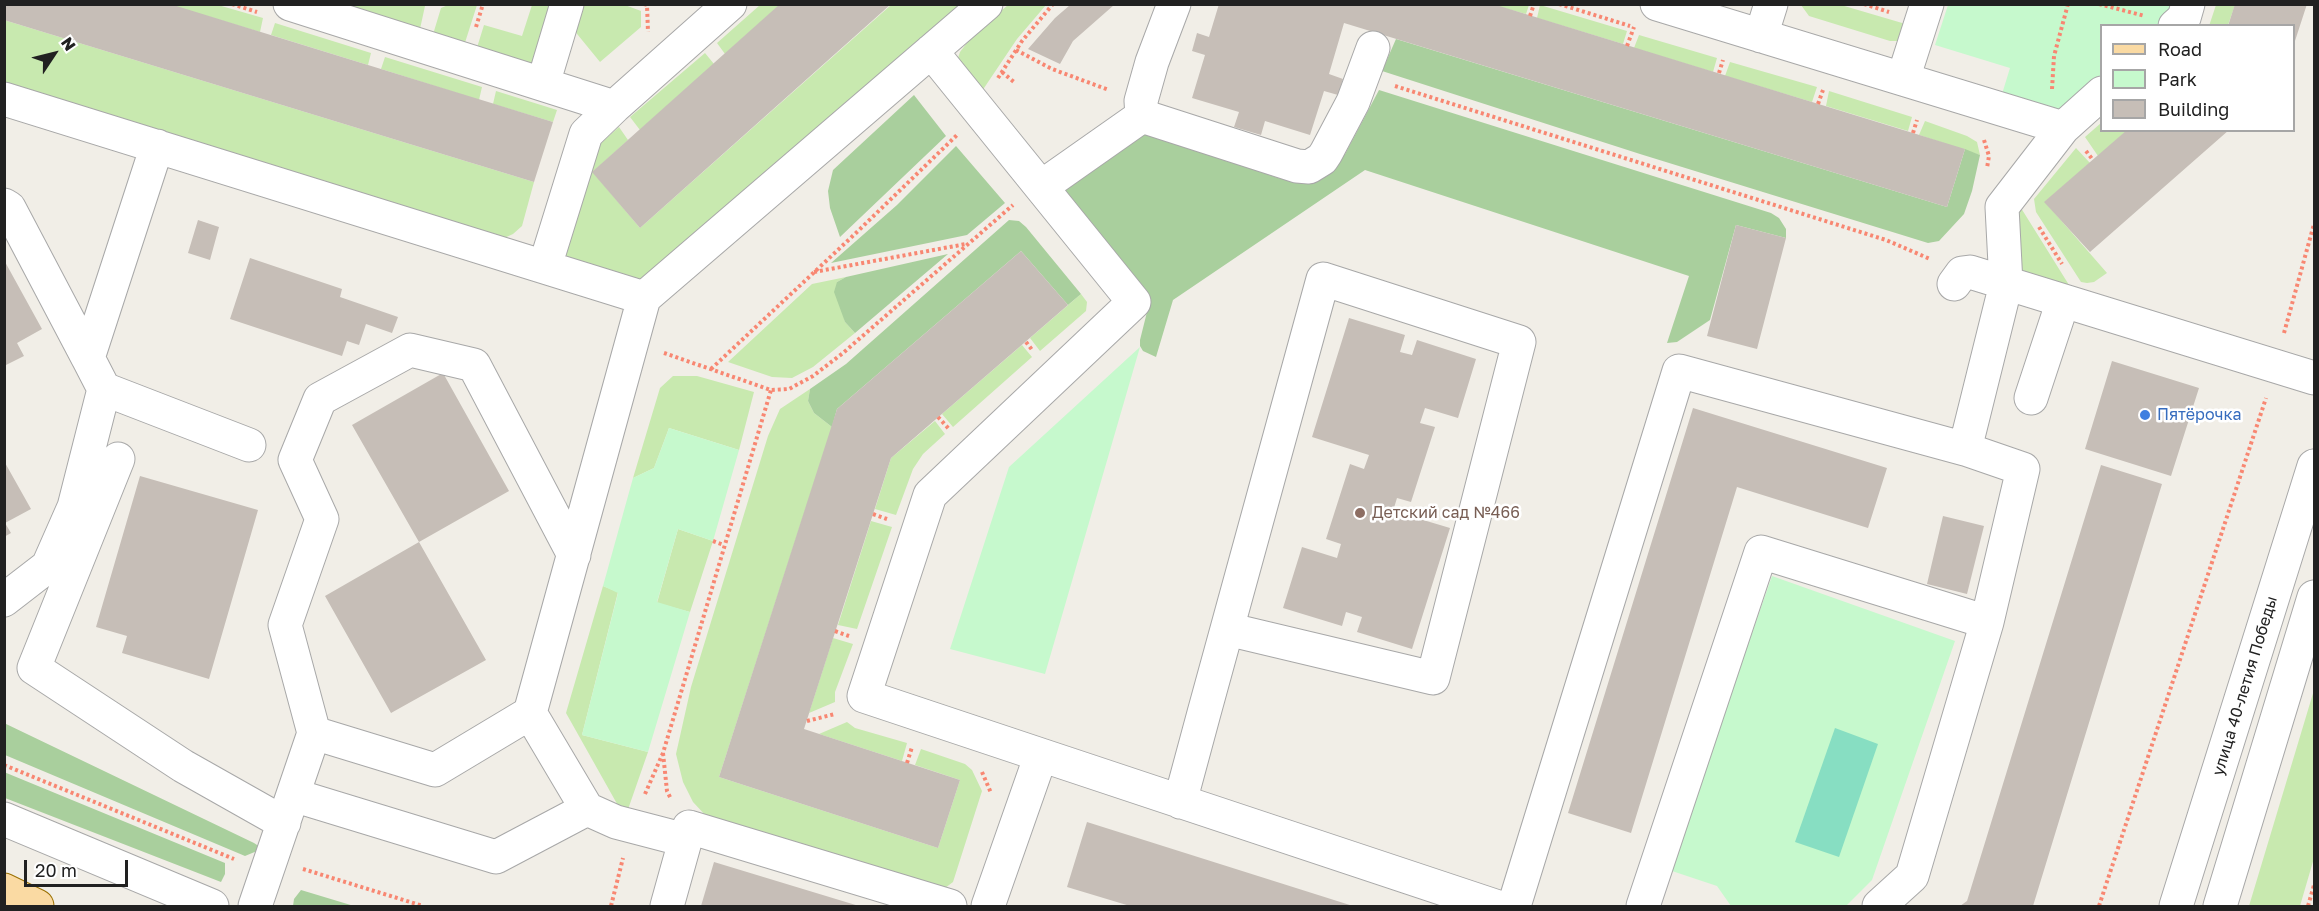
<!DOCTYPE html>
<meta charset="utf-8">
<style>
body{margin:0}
#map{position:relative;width:2319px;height:911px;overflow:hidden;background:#f1eee7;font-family:"Golos Text",sans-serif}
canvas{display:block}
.frame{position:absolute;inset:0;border:6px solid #212121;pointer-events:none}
.legend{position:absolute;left:2100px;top:24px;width:195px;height:108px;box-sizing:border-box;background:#fff;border:2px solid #a6a6a6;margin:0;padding:8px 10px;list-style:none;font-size:18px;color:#212121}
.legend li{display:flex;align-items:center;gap:12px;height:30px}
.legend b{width:30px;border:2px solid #a6a6a6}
.north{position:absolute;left:24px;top:24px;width:60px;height:60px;-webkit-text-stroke:4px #fff;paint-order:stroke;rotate:55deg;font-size:16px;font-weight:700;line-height:24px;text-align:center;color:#212121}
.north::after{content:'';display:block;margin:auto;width:21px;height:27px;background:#212121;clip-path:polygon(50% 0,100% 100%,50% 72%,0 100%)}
.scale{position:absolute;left:24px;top:860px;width:104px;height:27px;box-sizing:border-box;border:3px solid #212121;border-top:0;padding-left:8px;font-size:18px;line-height:21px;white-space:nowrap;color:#212121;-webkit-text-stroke:4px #fff;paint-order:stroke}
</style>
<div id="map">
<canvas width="2319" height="911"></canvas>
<div class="frame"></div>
<ul class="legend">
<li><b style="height:8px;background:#fadaa3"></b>Road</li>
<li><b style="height:16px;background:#c6f9cd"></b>Park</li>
<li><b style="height:16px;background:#c6beb7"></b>Building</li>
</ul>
<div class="north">N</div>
<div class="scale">20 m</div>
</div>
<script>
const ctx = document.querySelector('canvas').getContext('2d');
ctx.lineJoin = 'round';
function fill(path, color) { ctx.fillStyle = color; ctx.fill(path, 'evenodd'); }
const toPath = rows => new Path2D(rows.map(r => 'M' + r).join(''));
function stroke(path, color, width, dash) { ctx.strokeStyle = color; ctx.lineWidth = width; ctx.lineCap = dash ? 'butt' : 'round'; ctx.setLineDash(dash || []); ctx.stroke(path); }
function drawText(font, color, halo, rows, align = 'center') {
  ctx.font = font + ' "Golos Text",sans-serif'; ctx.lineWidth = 5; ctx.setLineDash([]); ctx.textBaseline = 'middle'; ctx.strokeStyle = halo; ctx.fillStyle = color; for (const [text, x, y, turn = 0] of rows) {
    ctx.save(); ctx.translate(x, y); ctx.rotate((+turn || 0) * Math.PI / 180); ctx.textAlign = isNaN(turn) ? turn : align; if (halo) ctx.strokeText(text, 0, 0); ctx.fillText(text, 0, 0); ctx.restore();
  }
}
fill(toPath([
 [421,4,425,6,418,38,312,5],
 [170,5,218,5,263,18,260,32],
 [448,5,477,5,462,52,431,41,441,8],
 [532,5,560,5,538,74,475,54,484,25,522,36],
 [574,5,625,5,641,11,641,27,600,62,573,29],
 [760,5,780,5,725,54,717,43],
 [891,5,969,5,643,281,565,257,566,247,601,143,619,127,628,140,593,172,640,228],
 [1008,5,1046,5,1017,39,980,94,957,61,960,52,973,35],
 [1493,5,1529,5,1526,14],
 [1540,5,1627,31,1623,44,1537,18],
 [1801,5,1841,5,1909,25,1903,41,1890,41,1809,16],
 [2216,5,2235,5,2228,25,2209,26],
 [4,20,534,182,522,226,513,234,502,239,5,87],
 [275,23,371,53,368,65,271,35],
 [1639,35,1717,58,1713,72,1634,48],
 [705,53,714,64,640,130,630,117],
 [385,57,482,87,479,100,381,69],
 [1730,62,1817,87,1812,102,1725,76],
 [496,91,557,110,553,122,493,104],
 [1829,91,1912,117,1908,131,1826,106],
 [1925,121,1967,136,1977,142,1980,155,1919,135],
 [2101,123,2102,130,2127,131,2098,156,2085,137],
 [2076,148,2090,163,2045,202,2107,273,2094,282,2087,283,2081,282,2036,212,2034,199],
 [2021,208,2079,301,2025,282,2011,239],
 [846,277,837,282,845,322,855,333,813,367,792,378,772,377,728,362,812,284],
 [1081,294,1087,302,1086,311,1040,351,1030,338],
 [1022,345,1032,357,953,427,942,414],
 [673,376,697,376,754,392,739,450,669,428,654,468,633,478,660,388],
 [810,389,808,401,814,413,832,427,719,777,938,848,960,780,915,765,921,749,965,764,972,770,982,791,953,882,945,888,707,817,693,802,683,782,676,754,691,687,768,436,780,409],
 [935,421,945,434,923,454,913,469,896,515,875,509,891,458],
 [871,521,892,527,857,629,838,625],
 [678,529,713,541,690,612,657,603],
 [603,586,618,592,582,735,648,752,625,818,566,713],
 [833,638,853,644,835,692,835,702,809,713],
 [2314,690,2314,858,2300,906,2249,906],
 [847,722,855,728,907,743,902,761,819,734]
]), '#c8e9af');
fill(toPath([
 [1396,39,1947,207,1965,149,1980,155,1972,191,1964,214,1939,241,1928,243,1640,154,1382,71],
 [1379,90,1771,213,1779,218,1786,229,1786,238,1736,225,1710,320,1677,342,1667,343,1689,276,1365,170,1173,300,1156,357,1143,351,1140,346,1140,340,1147,312,1147,303,1058,190,1142,134,1153,134,1278,178,1306,182,1334,166,1345,154],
 [914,95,946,136,840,237,830,208,828,191,833,170],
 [956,146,1005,203,967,235,831,263,897,205],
 [1009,220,1019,221,1026,227,1081,294,1068,305,1021,251,837,409,832,427,814,413,808,401,810,389,846,364],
 [948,254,855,333,845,322,834,292,837,282,846,277],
 [4,723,254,843,260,847,257,851,245,856,5,755],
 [4,772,225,863,225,874,221,882,5,798],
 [301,890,354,906,293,906,294,899]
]), '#a9cf9d');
fill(toPath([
 [1948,5,2176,5,2173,12,2158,25,2102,26,2101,75,2058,113,2002,94,2010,68,1935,45],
 [1140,347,1045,674,950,649,1009,467],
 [669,428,739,450,713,541,678,529,657,602,690,612,648,752,582,735,618,593,603,586,633,478,654,468],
 [1772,576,1955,641,1872,880,1846,906,1731,906,1717,886,1669,870]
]), '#c6f9cd');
fill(toPath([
 [1835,728,1878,744,1839,857,1795,842]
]), '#87dec2');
fill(toPath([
 [4,4,170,4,553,122,534,182,4,20],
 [780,4,891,4,640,228,592,172],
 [1219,4,1493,4,1965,149,1947,207,1344,23,1329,74,1343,79,1338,95,1324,91,1310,135,1265,121,1261,135,1234,127,1239,112,1192,98,1205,55,1192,51,1197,33,1209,37],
 [2235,4,2307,4,2294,44,2294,26,2228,26],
 [1070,5,1114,5,1073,41,1060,64,1028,49,1055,18],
 [2127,130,2229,130,2090,252,2044,202],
 [198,220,219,227,210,260,188,253],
 [1736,225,1786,238,1757,349,1707,336],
 [1021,251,1068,305,891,458,804,729,960,780,938,848,719,777,837,409],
 [250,258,342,289,340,297,398,317,392,333,366,324,359,345,347,341,342,356,230,319],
 [4,260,42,329,17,343,24,356,4,366],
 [1349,318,1405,335,1400,352,1412,355,1417,340,1476,359,1458,418,1425,408,1420,423,1435,427,1411,502,1397,498,1393,511,1450,528,1412,649,1357,632,1362,617,1346,612,1342,626,1283,608,1302,547,1337,558,1341,544,1326,539,1350,464,1364,469,1369,455,1312,437],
 [2112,361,2199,388,2171,476,2085,449],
 [443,373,509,491,419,542,352,425],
 [1693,408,1887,468,1868,528,1737,487,1631,833,1568,813],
 [4,461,31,509,5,523,11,533,4,537],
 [2101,465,2162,484,2033,906,1960,906,1967,901],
 [140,476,258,510,209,679,122,653,127,636,96,627],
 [1943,516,1984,526,1967,594,1927,584],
 [419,542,486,660,391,713,325,596],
 [1087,822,1353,906,1130,906,1067,887],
 [714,862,859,906,701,906]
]), '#c6beb7');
const minor = toPath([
 [290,4,614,107,730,4],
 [1657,4,2063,128],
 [2175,26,2184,18,2188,4],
 [1761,36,1771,4],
 [931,51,1134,302,930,495,864,696,1041,755,988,906],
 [1903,79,1927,4],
 [543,84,567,4],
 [4,99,644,298,986,4],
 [1142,116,1297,166,1309,167,1322,159,1326,153,1353,102,1373,48],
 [1041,187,1142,116,1141,101,1152,62,1174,4],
 [4,205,9,208,88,358],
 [545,266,586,134,614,107],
 [1954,284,1962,273,1970,272,2314,378],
 [104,389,249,445],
 [2031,398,2063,301],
 [118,459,34,668,183,766,284,823],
 [4,600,48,566,74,507,104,389,88,358,157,146],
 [530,713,587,809,616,822,685,840],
 [314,733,285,625,322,519,295,460,320,399,410,350,474,365,574,555],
 [1041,755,1495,906],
 [293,795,496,857,587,809],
 [1180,802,1204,713,1323,279,1519,342,1433,678,1227,629],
 [4,819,212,906],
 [255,906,314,733,435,770,530,713,644,298],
 [667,906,689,827,950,906],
 [1514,906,1679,371,1965,449],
 [1643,906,1761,552,1987,622],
 [1879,906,1912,876,1987,622,2023,469,1965,449,2006,284,2002,207,2063,128,2102,93],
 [2176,906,2314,466],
 [2220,906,2314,597]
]);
const major = toPath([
 [4,890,37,906]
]);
stroke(minor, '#a8a8a8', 35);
stroke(major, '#9b7103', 35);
stroke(toPath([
 [232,4,257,12],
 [644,4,647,5,648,32],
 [1559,4,1630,26],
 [1864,4,1889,12],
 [2099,4,2145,16],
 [1530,16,1534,4],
 [476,27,483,4],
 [1627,46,1634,27],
 [1016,50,1052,69,1109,90],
 [1002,72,1014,82],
 [1719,73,1723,60],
 [998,78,1022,41,1053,4],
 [1395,86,1886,240,1930,259],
 [2052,89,2054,56,2068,4],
 [1818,104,1823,90],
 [1913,133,1917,120],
 [1984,140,1989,156,1987,168],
 [2086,151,2093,160],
 [2039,227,2062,264],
 [814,272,966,244],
 [2284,333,2314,224],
 [1026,342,1033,351],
 [664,353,771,390,789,389,813,376,843,353,1013,205],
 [711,369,857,232,957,135],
 [938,417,950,430],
 [873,514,887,519],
 [713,541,724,545],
 [835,631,849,636],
 [807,721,835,714],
 [663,753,667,791,671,799],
 [907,763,912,747],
 [4,765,234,859],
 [982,772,991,793],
 [645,794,663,753,771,390],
 [303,869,423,906],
 [611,906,623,858],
 [2099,906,2266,398],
 [2308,906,2314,885]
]), '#f88772', 4, [3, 3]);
stroke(minor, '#fff', 33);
stroke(major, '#fadaa3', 33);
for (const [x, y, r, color] of [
 [2145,415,6,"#3f7fe0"],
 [1360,513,6,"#8d6e63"]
]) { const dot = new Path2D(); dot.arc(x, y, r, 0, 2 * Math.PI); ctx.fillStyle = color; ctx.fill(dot); stroke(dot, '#fff', 2); }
drawText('16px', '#366cbe', '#fff', [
 ["Пятёрочка",2157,415]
], 'left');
drawText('16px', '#785e54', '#fff', [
 ["Детский сад №466",1372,513]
], 'left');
drawText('16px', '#212121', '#fff', [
 ["улица 40-летия Победы",2245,686,-73]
]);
</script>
